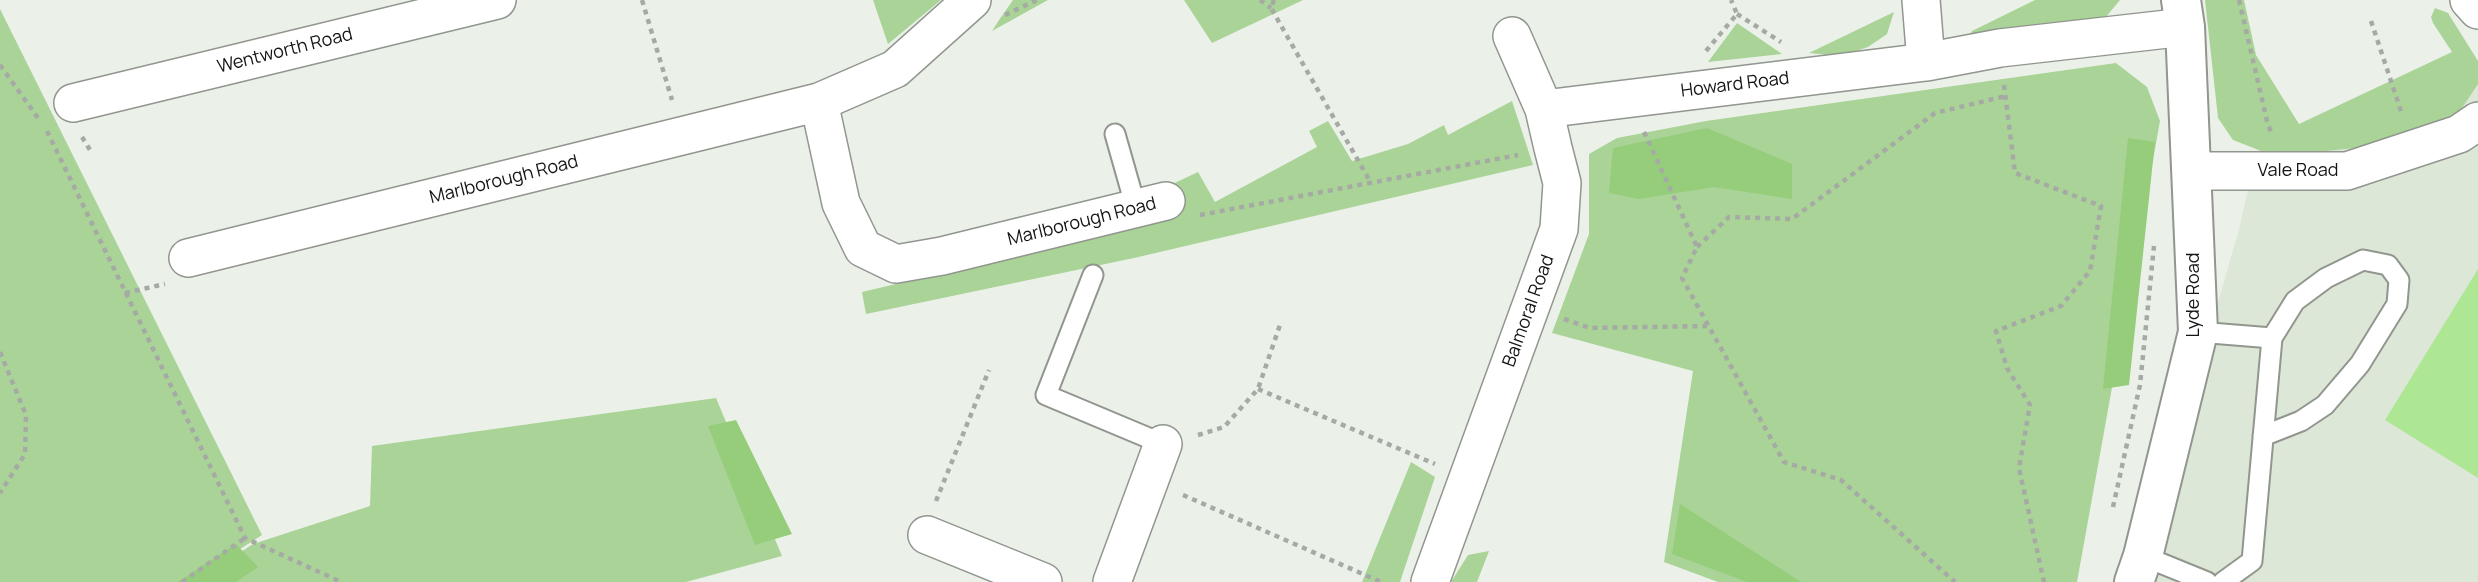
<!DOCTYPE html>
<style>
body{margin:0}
canvas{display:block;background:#ebf1e9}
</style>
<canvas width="2478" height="582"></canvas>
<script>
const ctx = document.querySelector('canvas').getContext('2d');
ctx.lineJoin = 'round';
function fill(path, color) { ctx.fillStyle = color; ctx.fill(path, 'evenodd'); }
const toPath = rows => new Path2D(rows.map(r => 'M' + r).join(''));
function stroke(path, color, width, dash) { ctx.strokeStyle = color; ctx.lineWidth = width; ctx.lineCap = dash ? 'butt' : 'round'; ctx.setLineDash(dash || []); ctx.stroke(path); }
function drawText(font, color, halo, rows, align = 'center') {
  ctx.font = font + ' Manrope,sans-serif'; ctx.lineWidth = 5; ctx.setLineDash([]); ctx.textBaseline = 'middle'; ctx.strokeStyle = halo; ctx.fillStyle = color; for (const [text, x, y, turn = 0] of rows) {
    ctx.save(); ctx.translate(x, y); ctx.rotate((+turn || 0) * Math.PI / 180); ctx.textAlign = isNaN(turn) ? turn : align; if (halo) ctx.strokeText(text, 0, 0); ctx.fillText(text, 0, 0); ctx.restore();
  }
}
fill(toPath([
 [2478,77,2478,582,2138,582,2239,229,2259,142]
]), '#dde7d8');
fill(toPath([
 [873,0,941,0,888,44],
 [1013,0,1048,0,992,31,999,20],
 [1184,0,1303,0,1212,43],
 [2035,0,2120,0,2105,18,1966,41,1972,31],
 [2205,0,2244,0,2256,55,2299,124,2452,52,2433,23,2431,17,2435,8,2448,13,2478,61,2478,84,2458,114,2356,148,2274,156,2233,140,2218,118],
 [0,9,262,535,189,582,0,582],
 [1894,12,1887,34,1868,47,1840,56,1809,53],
 [1737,23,1782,54,1708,62],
 [2116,63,2147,87,2160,121,2077,582,1718,582,1664,562,1693,371,1552,333,1589,234,1589,154,1617,138,1706,121],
 [1512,101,1533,165,1134,258,866,314,862,292,1175,218,1166,187,1198,172,1215,202,1317,147,1309,131,1328,121,1352,161,1408,144,1444,125,1448,135],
 [716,398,782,556,686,582,195,582,253,544,370,506,372,446],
 [1411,462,1435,477,1400,582,1362,582],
 [1489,551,1477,582,1451,582,1468,555]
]), '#aad397');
fill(toPath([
 [1707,128,1792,164,1792,199,1714,187,1639,199,1609,193,1613,148],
 [2128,138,2155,142,2129,385,2103,389],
 [736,420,792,534,755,545,708,426],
 [1680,504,1801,582,1747,582,1672,554],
 [236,544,258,567,236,582,178,582]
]), '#95cd7b');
fill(toPath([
 [2478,269,2478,478,2385,420]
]), '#aee794');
const service = toPath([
 [1115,134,1136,208],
 [1093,275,1046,395,1163,444],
 [2198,332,2272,338,2252,561,2223,582],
 [2263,436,2301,421,2325,405,2360,364,2397,304,2399,280,2388,265,2363,260,2326,278,2295,301,2272,338],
 [2143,556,2207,582]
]);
const minor = toPath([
 [1921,0,1926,62],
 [2469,0,2478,10],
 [819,102,841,203,863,248,896,264,942,256,1166,201],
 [73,103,497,0],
 [1544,109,1926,62,2000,48,2185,27],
 [2192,171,2347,171,2459,134,2478,121],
 [188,258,819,102,895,69,972,0],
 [927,535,1043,582],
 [1112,582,1163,444],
 [1430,582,1559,229,1562,183,1553,148,1544,109,1512,36]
]);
const tertiary = toPath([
 [2134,582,2143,556,2198,332,2185,27,2181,0]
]);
stroke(service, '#91968e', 23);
stroke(minor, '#91968e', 40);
stroke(tertiary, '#91968e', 42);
stroke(toPath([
 [642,0,672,100],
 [1260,0,1271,8],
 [1274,0,1271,8,1371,183],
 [2239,0,2267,121,2272,135],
 [1737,14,1781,42],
 [1005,15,1037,0],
 [2371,21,2402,114],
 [1706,51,1737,14,1731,0],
 [0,65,38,118],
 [2004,85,2015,173,2101,206,2090,271,2061,306,1996,331,2007,368,2030,405,2019,468,2044,582],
 [47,131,245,538,341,582],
 [1644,132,1697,247,1682,278,1784,462,1841,480,1955,582],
 [82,137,90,150],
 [1200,215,1518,155],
 [1697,247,1729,217,1792,219,1935,113,2006,96],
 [125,293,165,284],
 [1564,319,1590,328,1707,326],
 [0,352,26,415,25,454,0,493],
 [1258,389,1435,464],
 [1198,435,1224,427,1258,389,1281,322],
 [1183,495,1381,582],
 [936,501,989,370],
 [2113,507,2140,385,2154,246],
 [182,582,245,538]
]), '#a6aaa4', 4.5, [5, 5]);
stroke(service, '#fff', 19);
stroke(minor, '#fff', 37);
stroke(tertiary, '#fff', 38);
drawText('18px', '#141613', '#fff', [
 ["Wentworth Road",285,51,-14],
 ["Howard Road",1735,85,-7],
 ["Vale Road",2298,171],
 ["Marlborough Road",504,180,-14],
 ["Marlborough Road",1082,222,-14],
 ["Lyde Road",2194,295,-90],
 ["Balmoral Road",1529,311,-70]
]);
</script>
